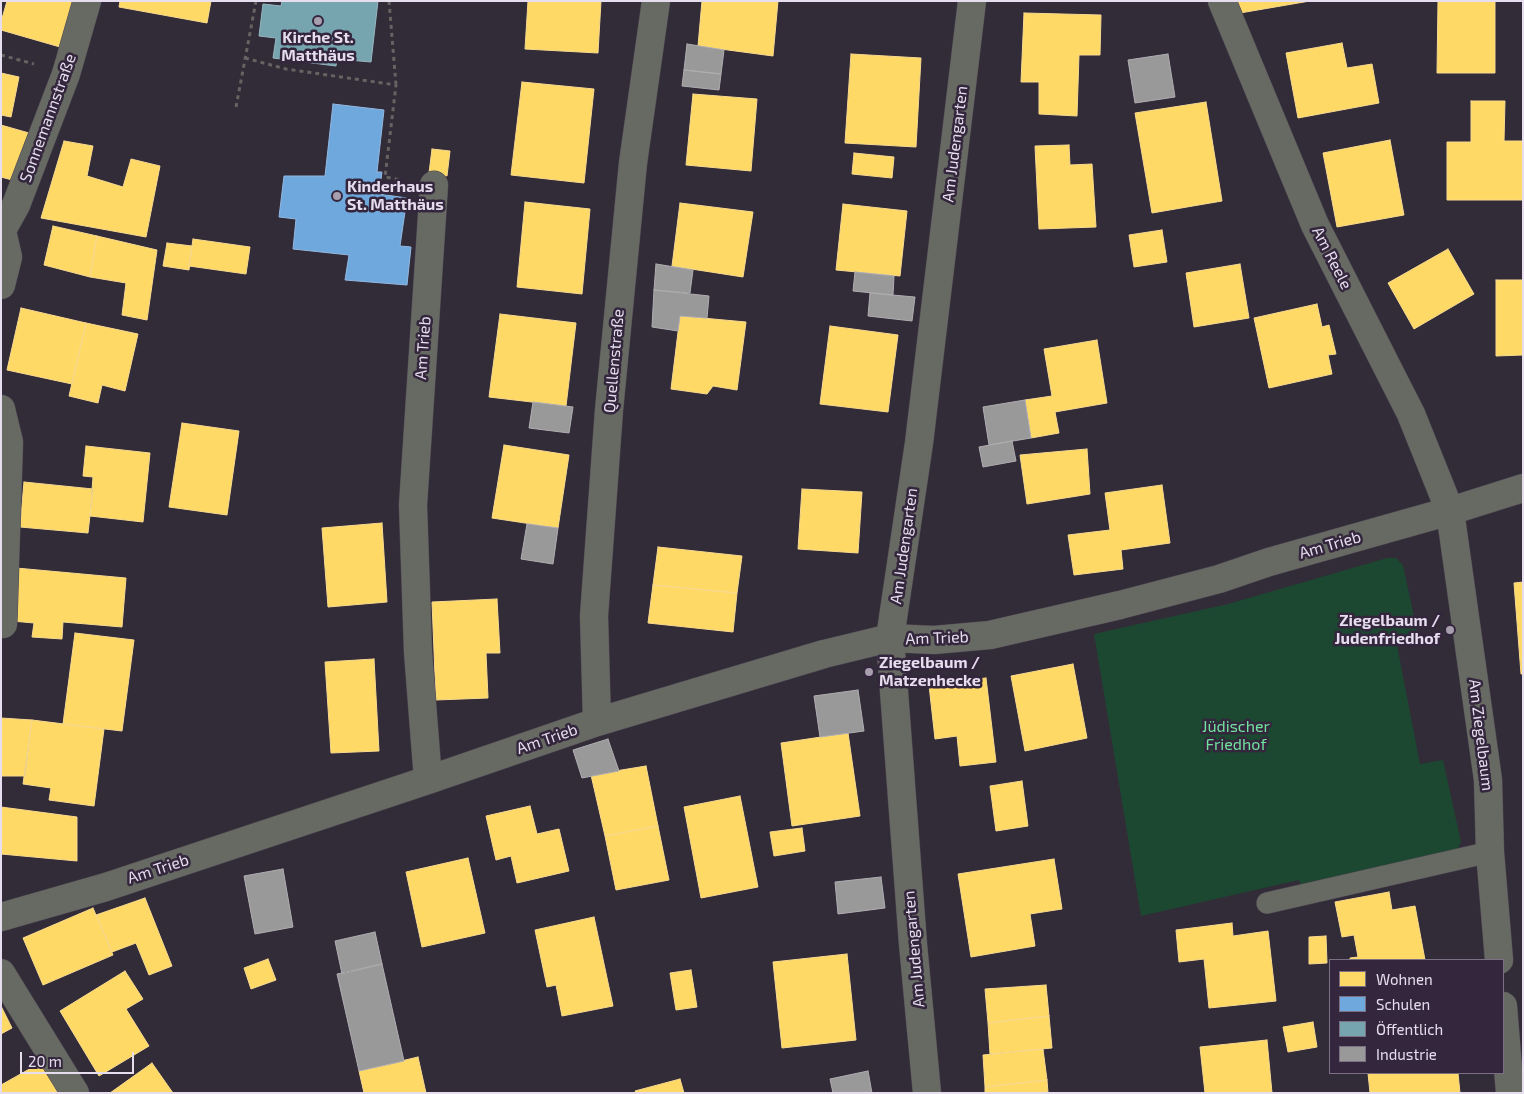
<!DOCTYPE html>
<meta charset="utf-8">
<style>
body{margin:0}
#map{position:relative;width:1524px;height:1094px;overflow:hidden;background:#322b38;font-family:"Exo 2",sans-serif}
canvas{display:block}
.frame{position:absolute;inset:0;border:2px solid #e6deee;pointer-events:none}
.legend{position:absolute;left:1329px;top:959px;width:175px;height:115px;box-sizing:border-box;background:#33263d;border:1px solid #7b7084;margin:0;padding:6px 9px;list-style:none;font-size:15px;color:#e6deee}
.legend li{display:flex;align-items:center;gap:10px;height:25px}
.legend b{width:25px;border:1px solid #7b7084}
.scale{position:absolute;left:20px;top:1052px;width:114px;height:22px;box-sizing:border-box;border:2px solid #e6deee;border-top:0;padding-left:6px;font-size:15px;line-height:18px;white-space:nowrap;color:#e6deee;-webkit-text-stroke:4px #33263d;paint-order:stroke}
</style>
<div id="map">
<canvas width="1524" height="1094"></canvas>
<div class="frame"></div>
<ul class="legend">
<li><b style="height:14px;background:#ffd966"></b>Wohnen</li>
<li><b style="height:14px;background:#6fa8dc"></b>Schulen</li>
<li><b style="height:14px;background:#76a5af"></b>Öffentlich</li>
<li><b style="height:14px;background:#999"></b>Industrie</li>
</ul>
<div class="scale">20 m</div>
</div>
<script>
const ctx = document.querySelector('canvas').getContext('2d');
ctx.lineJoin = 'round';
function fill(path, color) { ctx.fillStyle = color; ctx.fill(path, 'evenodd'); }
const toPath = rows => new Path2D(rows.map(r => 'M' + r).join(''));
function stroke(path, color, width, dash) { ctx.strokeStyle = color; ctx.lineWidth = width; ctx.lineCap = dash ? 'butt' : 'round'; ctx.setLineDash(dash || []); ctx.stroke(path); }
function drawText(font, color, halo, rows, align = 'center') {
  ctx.font = font + ' "Exo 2",sans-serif'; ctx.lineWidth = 5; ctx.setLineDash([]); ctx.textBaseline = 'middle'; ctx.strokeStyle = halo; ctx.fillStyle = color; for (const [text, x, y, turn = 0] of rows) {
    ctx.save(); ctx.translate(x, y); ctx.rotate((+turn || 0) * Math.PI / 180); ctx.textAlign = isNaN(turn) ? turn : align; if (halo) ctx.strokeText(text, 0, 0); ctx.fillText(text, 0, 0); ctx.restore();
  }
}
fill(toPath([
 [1387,558,1396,558,1403,565,1419,640,1397,645,1420,764,1443,760,1461,842,1458,848,1452,853,1303,891,1299,880,1141,916,1094,634,1228,604]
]), '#1c4831');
const homes = toPath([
 [7,1,74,1,60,47,1,30,1,22,7,1],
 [120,1,211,1,207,23,119,7,120,1],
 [528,1,601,1,598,53,525,49,528,1],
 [702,1,778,1,773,56,698,46,702,1],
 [1238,1,1310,1,1240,13,1238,1],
 [1438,1,1495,1,1495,73,1437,73,1438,1],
 [1024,13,1101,15,1100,55,1079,55,1077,116,1039,114,1039,82,1021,82,1024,13],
 [1342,43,1347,68,1372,64,1379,103,1298,118,1286,53,1342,43],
 [851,54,921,58,916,147,845,143,851,54],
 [1,73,19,77,11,117,1,115,1,73],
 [522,82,594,89,584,183,511,175,522,82],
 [693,94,757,99,751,171,686,165,693,94],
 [1471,101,1505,101,1504,141,1523,141,1523,200,1447,200,1447,142,1471,142,1471,101],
 [1206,102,1222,201,1152,213,1135,113,1206,102],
 [1,125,29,133,12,180,1,177,1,125],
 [1390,140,1404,215,1337,227,1323,153,1390,140],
 [64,141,93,146,87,176,123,187,131,159,160,166,146,237,41,218,64,141],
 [1069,145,1070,165,1092,164,1096,227,1039,229,1035,146,1069,145],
 [432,149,450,151,447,176,429,173,432,149],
 [854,153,894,157,892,178,852,174,854,153],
 [525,202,590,209,582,294,517,287,525,202],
 [680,203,753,212,743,277,672,266,680,203],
 [843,204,907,211,900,276,836,270,843,204],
 [53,226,97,236,90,277,44,265,53,226],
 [1162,230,1167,262,1134,267,1129,235,1162,230],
 [97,236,157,250,147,320,122,315,126,283,90,277,97,236],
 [193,239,250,247,246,274,189,266,193,239],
 [167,243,192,246,189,270,163,266,167,243],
 [1448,249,1474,294,1414,329,1388,283,1448,249],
 [1240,264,1249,318,1194,327,1186,273,1240,264],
 [1496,280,1523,280,1523,355,1496,356,1496,280],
 [1317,304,1322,327,1329,325,1336,354,1328,355,1332,374,1269,388,1254,318,1317,304],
 [21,308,86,323,72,384,7,370,21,308],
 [500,314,576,323,566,406,489,397,500,314],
 [680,316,746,322,737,390,713,386,707,394,671,389,680,316],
 [86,323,138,334,125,391,102,385,98,403,69,396,86,323],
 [830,326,898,335,888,412,820,404,830,326],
 [1097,340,1107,403,1055,412,1059,433,1031,438,1025,400,1052,396,1044,349,1097,340],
 [182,423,239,431,227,515,169,507,182,423],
 [504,445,569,455,558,528,492,518,504,445],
 [86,446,150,453,143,522,90,516,93,477,83,476,86,446],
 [1087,449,1090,494,1027,504,1020,455,1087,449],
 [24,482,93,489,88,533,20,527,24,482],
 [1162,485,1170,543,1121,550,1123,569,1074,575,1068,535,1110,530,1105,493,1162,485],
 [802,489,862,492,858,553,798,549,802,489],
 [382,523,387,602,328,607,322,528,382,523],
 [658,547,742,556,737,593,653,585,658,547],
 [16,568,126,578,122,627,63,622,62,639,32,637,34,623,12,621,16,568],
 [1523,582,1523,674,1521,674,1514,583,1523,582],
 [653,585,737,593,733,632,648,623,653,585],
 [497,599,500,653,486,653,488,698,436,700,432,602,497,599],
 [75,633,134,640,122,731,63,724,75,633],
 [374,659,379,751,331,753,325,662,374,659],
 [1073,664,1087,738,1025,751,1011,676,1073,664],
 [986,678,996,762,960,766,957,736,935,739,929,685,986,678],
 [1,718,32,720,25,776,1,776,1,718],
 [32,720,104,729,94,806,49,800,51,788,23,784,32,720],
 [848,733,860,816,792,826,781,743,848,733],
 [646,766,658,826,605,836,591,775,646,766],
 [1022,781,1028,826,996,831,990,786,1022,781],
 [740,796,758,887,701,898,684,807,740,796],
 [530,806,537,834,559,829,569,871,517,883,511,856,496,860,486,816,530,806],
 [1,807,77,817,77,861,1,854,1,807],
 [658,826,669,880,616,890,605,836,658,826],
 [802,828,805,851,774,856,770,832,802,828],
 [468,858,485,933,422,947,406,872,468,858],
 [1054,859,1062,909,1030,914,1035,946,971,957,958,874,1054,859],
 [1389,892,1392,910,1415,906,1425,960,1350,960,1350,958,1358,957,1354,935,1342,937,1335,902,1389,892],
 [145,898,172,966,149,975,136,943,112,952,96,915,145,898],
 [93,908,113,955,43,985,23,938,93,908],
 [594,917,613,1006,562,1016,556,985,547,987,535,930,594,917],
 [1232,923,1233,936,1268,931,1276,1001,1209,1008,1204,959,1179,962,1176,930,1232,923],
 [1326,936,1327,963,1309,964,1309,937,1326,936],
 [847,954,856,1040,782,1048,773,962,847,954],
 [268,959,276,980,251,989,244,968,268,959],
 [691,970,697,1007,676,1010,670,973,691,970],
 [125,971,143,999,126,1009,149,1046,99,1076,60,1011,125,971],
 [1046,985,1049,1016,988,1023,985,989,1046,985],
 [1,1006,12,1028,1,1034,1,1006],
 [1049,1016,1052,1048,990,1054,988,1023,1049,1016],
 [1313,1022,1317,1047,1288,1052,1283,1027,1313,1022],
 [1267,1040,1272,1093,1205,1093,1200,1047,1267,1040],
 [1043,1049,1047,1080,985,1087,983,1055,1043,1049],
 [418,1057,426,1093,364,1093,359,1071,418,1057],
 [42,1062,58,1093,1,1093,1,1085,42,1062],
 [152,1063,173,1093,110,1093,152,1063],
 [1368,1073,1458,1073,1460,1093,1370,1093,1368,1073],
 [680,1079,684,1093,636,1093,635,1091,680,1079],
 [1047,1080,1048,1093,985,1093,985,1087,1047,1080]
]);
fill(homes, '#ffd966');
stroke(homes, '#f8da8f', 1);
const schools = toPath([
 [333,104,384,110,377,172,382,172,379,194,407,198,400,246,411,247,407,285,345,280,349,255,293,249,296,219,279,217,284,176,325,176,333,104]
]);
fill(schools, '#6fa8dc');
stroke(schools, '#93b8e1', 1);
const public = toPath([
 [282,1,378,1,371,62,337,59,336,66,273,58,276,38,259,36,263,4,281,6,282,1]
]);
fill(public, '#76a5af');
stroke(public, '#98b6c2', 1);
const industry = toPath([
 [687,44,724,50,721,74,684,70,687,44],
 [1168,54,1175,97,1135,103,1128,60,1168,54],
 [684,70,721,74,719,90,682,86,684,70],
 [656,264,693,270,690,293,654,290,656,264],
 [855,272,894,276,893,295,853,291,855,272],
 [654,290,709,296,707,318,680,316,678,331,652,327,654,290],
 [870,293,915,297,912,321,868,316,870,293],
 [1025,400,1031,438,989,445,983,407,1025,400],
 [533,402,573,407,569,433,529,428,533,402],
 [1012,441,1016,461,983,467,979,447,1012,441],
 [527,524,558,528,553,564,521,559,527,524],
 [858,690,864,731,820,737,814,696,858,690],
 [608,739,619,771,582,778,573,750,608,739],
 [283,869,293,927,255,934,244,876,283,869],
 [881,877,885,908,838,914,835,882,881,877],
 [375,932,382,964,342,974,335,941,375,932],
 [382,964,404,1061,359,1071,337,974,382,964],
 [868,1071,872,1093,833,1093,830,1079,868,1071]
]);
fill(industry, '#999');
stroke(industry, '#b0aeb2', 1);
const service = toPath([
 [1267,903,1490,852]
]);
const minor = toPath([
 [1222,1,1315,225,1411,414,1450,511,1488,780,1490,852,1499,960],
 [1,232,16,205,66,74,87,1],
 [1,285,8,257,2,231],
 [1,409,9,442,3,624],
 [597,722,594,616,609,410,633,163,656,1],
 [428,780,418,652,413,505,434,185],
 [1,917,106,887,428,780,597,722,824,654,890,638,934,640,990,635,1120,605,1219,579,1269,562,1450,511,1523,488],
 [1,973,75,1093],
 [1503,1006,1510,1093],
 [927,1093,913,944,890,638,919,443,972,1]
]);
stroke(service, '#4f4854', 22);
stroke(minor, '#4f4854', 29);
stroke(toPath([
 [389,1,396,85],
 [1,55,34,64],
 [245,58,286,69,396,85,385,177,402,180],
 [236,107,256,1]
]), '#646462', 3, [4, 4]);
stroke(service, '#676a62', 21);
stroke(minor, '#676a62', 28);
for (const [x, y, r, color] of [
 [318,21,5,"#a79fae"],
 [337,196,5,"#a79fae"],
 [1450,630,5,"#a79fae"],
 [869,672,5,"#a79fae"]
]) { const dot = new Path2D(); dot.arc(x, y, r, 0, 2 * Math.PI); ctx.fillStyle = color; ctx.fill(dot); stroke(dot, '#33263d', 2); }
drawText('bold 16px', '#e6deee', '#33263d', [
 ["Kirche St.",318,38,"center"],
 ["Matthäus",318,56,"center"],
 ["Kinderhaus",347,187],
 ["St. Matthäus",347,205],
 ["Ziegelbaum /",1440,621,"right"],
 ["Judenfriedhof",1440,639,"right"],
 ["Ziegelbaum /",879,663],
 ["Matzenhecke",879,681]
], 'left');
drawText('16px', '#e6deee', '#33263d', [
 ["Sonnemannstraße",48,118,-70],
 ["Am Judengarten",955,144,-83],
 ["Am Reele",1332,258,63],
 ["Am Trieb",423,348,-86],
 ["Quellenstraße",614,361,-85],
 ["Am Trieb",1330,545,-16],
 ["Am Judengarten",904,546,-82],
 ["Am Trieb",937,638,-2],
 ["Am Ziegelbaum",1481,735,83],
 ["Am Trieb",547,739,-19],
 ["Am Trieb",158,869,-18],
 ["Am Judengarten",914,949,-95]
]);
drawText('16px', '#71e29e', '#33263d', [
 ["Jüdischer",1236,727],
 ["Friedhof",1236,745]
]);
</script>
